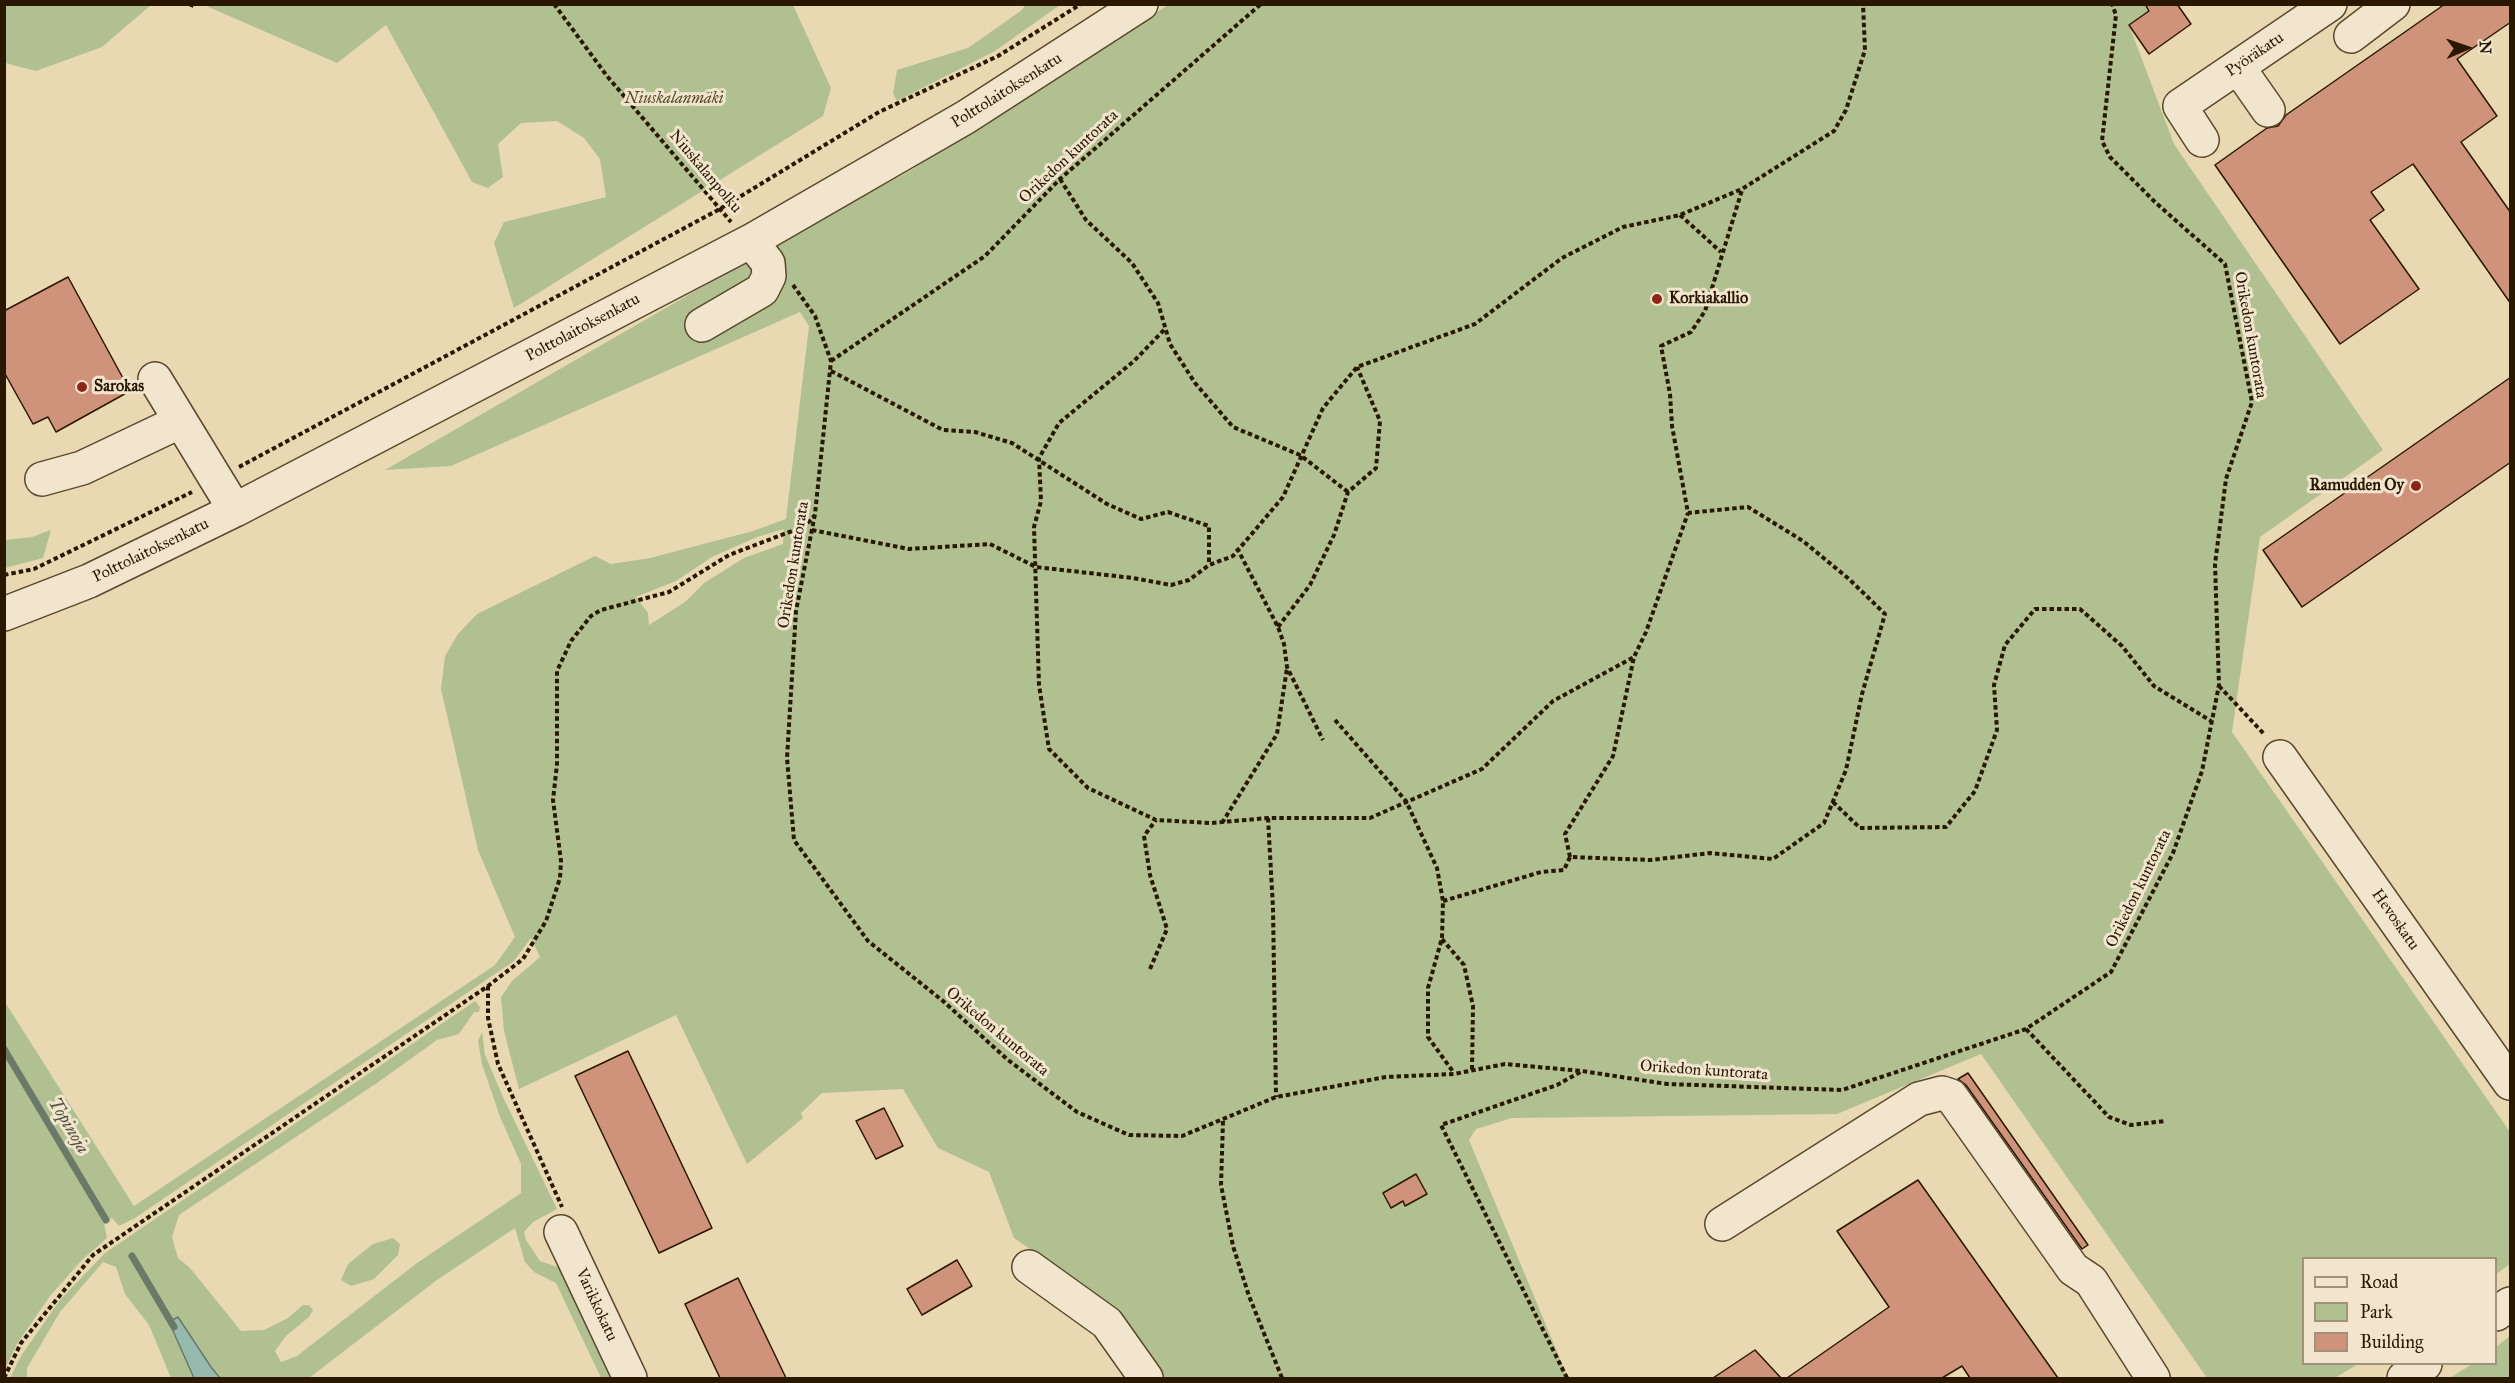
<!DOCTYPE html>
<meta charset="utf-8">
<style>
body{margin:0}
#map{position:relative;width:2515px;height:1383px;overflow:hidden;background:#e9d9b2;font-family:"IM FELL Great Primer",serif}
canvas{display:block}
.frame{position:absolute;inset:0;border:6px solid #2a1700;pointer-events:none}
.legend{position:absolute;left:2302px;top:1257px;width:195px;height:108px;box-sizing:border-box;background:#f1e6cd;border:2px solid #a1937b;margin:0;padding:8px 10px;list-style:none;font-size:18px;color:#2a1700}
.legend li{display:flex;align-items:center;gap:12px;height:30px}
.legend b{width:30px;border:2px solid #a1937b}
.north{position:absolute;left:2437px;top:18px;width:60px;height:60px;-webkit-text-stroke:4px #f1e6cd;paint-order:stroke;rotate:88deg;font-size:16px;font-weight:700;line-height:24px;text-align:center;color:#2a1700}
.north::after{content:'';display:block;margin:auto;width:21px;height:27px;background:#2a1700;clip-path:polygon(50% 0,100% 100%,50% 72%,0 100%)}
</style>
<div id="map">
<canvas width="2515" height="1383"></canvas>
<div class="frame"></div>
<ul class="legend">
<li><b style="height:8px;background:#f1e6cd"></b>Road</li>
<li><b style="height:16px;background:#b0c091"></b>Park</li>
<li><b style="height:16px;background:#cf937b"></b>Building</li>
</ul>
<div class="north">N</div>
</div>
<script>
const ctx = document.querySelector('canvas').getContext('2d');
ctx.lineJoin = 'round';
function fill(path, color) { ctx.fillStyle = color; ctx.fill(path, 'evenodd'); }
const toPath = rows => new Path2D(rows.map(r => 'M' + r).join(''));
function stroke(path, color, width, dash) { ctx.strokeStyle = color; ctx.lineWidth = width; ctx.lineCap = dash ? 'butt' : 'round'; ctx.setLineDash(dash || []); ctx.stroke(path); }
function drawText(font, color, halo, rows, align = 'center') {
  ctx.font = font + ' "IM FELL Great Primer",serif'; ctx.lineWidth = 6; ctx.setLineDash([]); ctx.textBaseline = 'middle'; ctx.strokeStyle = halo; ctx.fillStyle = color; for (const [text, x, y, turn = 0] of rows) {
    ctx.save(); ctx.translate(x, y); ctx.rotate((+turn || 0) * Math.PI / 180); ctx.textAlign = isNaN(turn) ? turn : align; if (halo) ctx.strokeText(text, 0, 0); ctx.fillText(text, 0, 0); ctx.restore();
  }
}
fill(toPath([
 [8,4,151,4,151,5,102,47,36,71,5,63,5,8],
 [204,5,793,5,831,88,823,116,514,308,494,243,504,222,606,197,600,159,584,138,557,121,521,123,498,144,503,177,488,188,472,182,386,25,337,63],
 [1025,5,1060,5,995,51,897,101,893,94,897,70,968,48,1022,10],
 [1168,5,2145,5,2149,11,2129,25,2174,144,2383,450,2260,537,2232,732,2510,1132,2510,1264,2496,1274,2496,1258,2304,1258,2304,1364,2358,1364,2335,1378,2207,1378,1981,1054,1837,1114,1512,1118,1476,1129,1469,1140,1568,1378,1164,1378,1111,1305,1014,1238,989,1172,938,1148,903,1089,822,1093,801,1113,803,1118,747,1164,676,1015,519,1089,504,1031,501,997,512,981,540,957,531,938,514,961,135,1218,119,1226,112,1218,104,1223,107,1238,82,1260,50,1296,17,1344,5,1369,5,1002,134,1206,495,965,515,937,478,850,441,689,445,656,458,634,477,614,595,556,611,564,650,558,753,531,786,519,809,326,800,312,451,466,385,470,806,227,910,171],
 [784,529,783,544,744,558,704,583,685,602,649,625,648,613,636,597,676,581,712,557,757,537],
 [51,530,43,558,5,568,5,540,32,537],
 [475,1001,480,1007,479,1012,474,1012,459,1034,437,1040,377,1083,179,1215,172,1237,178,1258,190,1268,241,1331,264,1330,288,1318,303,1305,309,1305,313,1310,309,1317,286,1336,275,1351,281,1362,297,1356,417,1263,521,1193,521,1164,500,1117,482,1064,478,1041,482,1032,485,1055,503,1097,557,1209,533,1222,524,1232,526,1240,540,1261,564,1269,617,1378,601,1378,556,1283,534,1272,525,1262,515,1228,437,1280,309,1378,220,1378,169,1323,194,1378,171,1378,149,1325,125,1294,116,1267,103,1262,60,1312,27,1368,27,1378,10,1378,21,1356,60,1300,105,1253],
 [393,1238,400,1244,398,1255,374,1279,351,1286,341,1280,348,1264,373,1244],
 [2510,1336,2510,1378,2450,1378,2472,1364,2496,1364,2496,1347]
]), '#b0c091');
const water = toPath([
 [178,1317,211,1367,220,1378,194,1378,169,1322,178,1317]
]);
fill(water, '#97baae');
stroke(water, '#6b7968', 1.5);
stroke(toPath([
 [4,1049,106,1220],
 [132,1256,174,1327]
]), '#6b7968', 7);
const building = toPath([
 [2145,4,2177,4,2191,24,2149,54,2129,25,2149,11,2145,4],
 [2445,4,2511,4,2511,22,2457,59,2497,116,2461,142,2511,213,2511,304,2413,164,2371,192,2384,210,2370,220,2419,289,2340,344,2215,165,2267,128,2278,126,2286,115,2445,4],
 [68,277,130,391,56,432,48,417,33,424,4,372,4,311,68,277],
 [2511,377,2511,462,2302,607,2263,550,2511,377],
 [628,1051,712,1228,659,1253,575,1076,628,1051],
 [1968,1073,2088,1245,2082,1249,1966,1085,1958,1079,1968,1073],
 [884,1108,903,1146,876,1159,856,1121,884,1108],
 [1416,1174,1427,1194,1405,1206,1403,1201,1391,1208,1383,1193,1416,1174],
 [1918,1180,2058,1378,1970,1378,1962,1366,1942,1378,1787,1378,1889,1307,1837,1231,1918,1180],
 [957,1260,972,1286,922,1315,907,1289,957,1260],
 [738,1278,786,1378,720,1378,685,1304,738,1278],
 [1755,1350,1781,1378,1713,1378,1755,1350]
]);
fill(building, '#cf937b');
stroke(building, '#2a1700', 1.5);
const minor = toPath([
 [2351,36,2393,4],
 [2238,67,2268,110],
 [2202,140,2180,106,2330,4],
 [702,325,762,290,769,276,768,263,751,241],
 [155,379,235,510],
 [42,479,82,468,179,422],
 [4,614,89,581,235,510,751,241,966,117,1141,4],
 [2280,757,2510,1083],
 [1722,1224,1919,1099,1942,1093,1951,1096,2073,1269,2091,1281,2153,1378],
 [561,1232,630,1378],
 [1029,1267,1107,1323,1146,1378],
 [2496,1314,2510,1304],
 [2404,1378,2425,1364]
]);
stroke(minor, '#5a482c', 36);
stroke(toPath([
 [554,4,607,76,731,222],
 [191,7,192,4],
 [1060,179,1086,220,1132,263,1158,303,1170,344,1195,383,1233,427,1300,455,1348,492],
 [1680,215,1721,252],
 [793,285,815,316,831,361,815,514,796,611,787,758,794,840,868,941,943,1001,1008,1060,1077,1112,1129,1135,1182,1136,1276,1097,1386,1077,1454,1074,1505,1064,1582,1071,1667,1084,1842,1090,2026,1029,2111,972,2173,853,2202,771,2219,685,2215,564,2226,479,2252,402,2225,264,2156,203,2110,157,2102,141,2116,15,2112,4],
 [1164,330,1134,361,1059,423,1039,458,1041,501,1034,527,1039,685,1049,749,1088,788,1156,820,1211,823,1268,818,1370,818,1482,769,1553,701,1634,657],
 [831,361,985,256,1060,179,1261,4],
 [831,371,943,430,975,432,1012,443,1107,504,1141,519,1168,512,1209,526,1209,565],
 [239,467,718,210,879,112,998,56,1081,4],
 [812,530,909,549,990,544,1036,567,1133,578,1171,585,1189,580,1209,565,1233,556,1283,497,1323,408,1357,367,1475,324,1562,258,1623,227,1680,215,1742,189,1834,131,1846,110,1865,50,1863,4],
 [1237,548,1278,627,1284,644,1287,667,1323,740],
 [4,575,34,569,192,492],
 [1278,627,1310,585,1334,535,1348,492,1376,468,1380,421,1357,367],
 [2219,686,2265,735],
 [1335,720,1406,801,1437,868,1443,901,1442,938,1428,988,1428,1037,1454,1073],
 [1833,802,1860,828,1946,827,1975,791,1997,730,1994,685,2005,645,2035,609,2080,609,2122,646,2154,686,2211,721],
 [1268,818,1273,908,1276,1097],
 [1222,823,1277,734,1287,668],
 [1570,857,1565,834,1613,756,1634,657,1646,632,1688,513],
 [1443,901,1541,872,1564,870,1570,857,1651,860,1710,853,1773,859,1824,823,1846,770,1862,694,1885,614,1849,579,1803,541,1748,507,1688,513,1672,426,1670,394,1661,346,1691,332,1705,311,1742,190],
 [1442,939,1464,965,1473,1006,1472,1070],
 [1150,969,1167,929,1150,875,1144,836,1156,820],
 [488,986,488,1018,498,1064,562,1207],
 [2026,1029,2109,1117,2131,1125,2165,1121],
 [1223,1121,1221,1185,1233,1246,1249,1296,1282,1378],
 [4,1378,21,1343,93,1255,488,986,523,959,546,921,560,878,561,861,553,800,557,764,557,671,571,641,591,616,601,610,669,592,729,555,805,526,815,515],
 [1567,1378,1441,1125,1557,1085,1582,1071]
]), '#2a1700', 4, [4.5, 3]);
stroke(minor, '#f1e6cd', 33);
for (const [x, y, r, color] of [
 [1657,299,6,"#8f2418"],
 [82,387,6,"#8f2418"],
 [2416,486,6,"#8f2418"]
]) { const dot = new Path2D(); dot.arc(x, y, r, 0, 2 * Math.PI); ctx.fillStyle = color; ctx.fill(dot); stroke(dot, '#f1e6cd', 2); }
drawText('16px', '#2a1700', '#f1e6cd', [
 ["Pyöräkatu",2255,55,-34],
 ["Polttolaitoksenkatu",1007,91,-32],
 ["Orikedon kuntorata",1069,157,-43],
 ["Niuskalanpolku",705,172,50],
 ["Polttolaitoksenkatu",583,328,-28],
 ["Orikedon kuntorata",2250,335,80],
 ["Polttolaitoksenkatu",151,551,-26],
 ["Orikedon kuntorata",794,565,-81],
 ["Orikedon kuntorata",2139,889,-64],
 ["Hevoskatu",2395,920,55],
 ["Orikedon kuntorata",997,1032,40],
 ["Orikedon kuntorata",1704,1071,4],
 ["Varikkokatu",596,1305,65]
]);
drawText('italic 16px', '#524a2c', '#f1e6cd', [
 ["Niuskalanmäki",674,99]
]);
drawText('bold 16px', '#2a1700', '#f1e6cd', [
 ["Korkiakallio",1669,299],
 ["Sarokas",94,387],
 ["Ramudden Oy",2404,486,"right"]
], 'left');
drawText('italic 18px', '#50503d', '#f1e6cd', [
 ["Topinoja",68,1126,59]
]);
</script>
